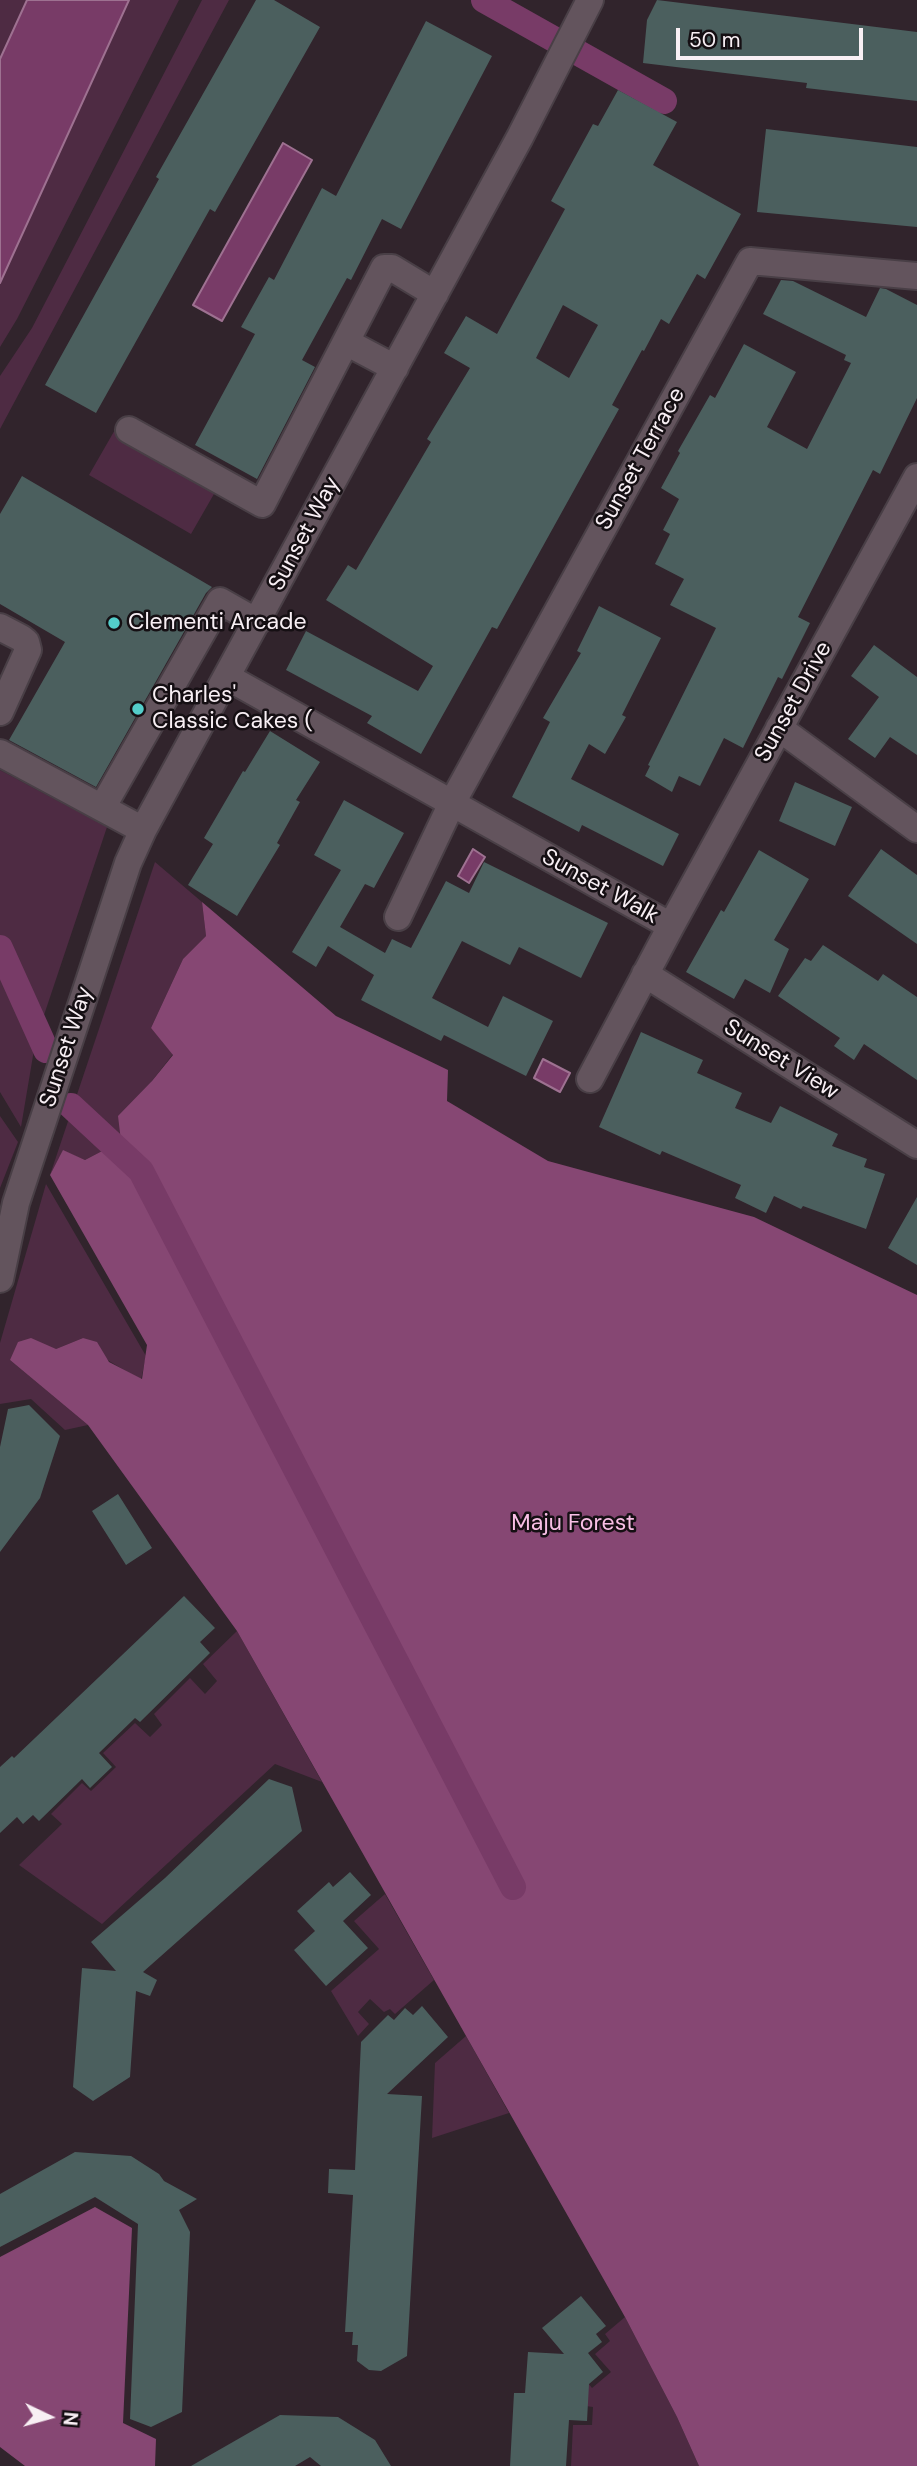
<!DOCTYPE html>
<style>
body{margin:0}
#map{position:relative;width:917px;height:2466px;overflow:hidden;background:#31242c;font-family:"DM Sans",sans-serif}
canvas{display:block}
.north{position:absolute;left:14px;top:2382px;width:70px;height:70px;-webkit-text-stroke:5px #150f13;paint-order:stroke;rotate:95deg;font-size:19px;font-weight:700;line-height:28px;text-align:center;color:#f8eff4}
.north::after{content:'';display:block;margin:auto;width:24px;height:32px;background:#f8eff4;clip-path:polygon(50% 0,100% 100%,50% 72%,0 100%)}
.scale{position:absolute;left:676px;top:28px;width:187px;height:32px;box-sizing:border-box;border:4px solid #f8eff4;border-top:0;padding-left:9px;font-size:21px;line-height:24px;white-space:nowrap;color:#f8eff4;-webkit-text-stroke:5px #150f13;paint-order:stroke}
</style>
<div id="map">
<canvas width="917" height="2466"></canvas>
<div class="north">N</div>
<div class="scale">50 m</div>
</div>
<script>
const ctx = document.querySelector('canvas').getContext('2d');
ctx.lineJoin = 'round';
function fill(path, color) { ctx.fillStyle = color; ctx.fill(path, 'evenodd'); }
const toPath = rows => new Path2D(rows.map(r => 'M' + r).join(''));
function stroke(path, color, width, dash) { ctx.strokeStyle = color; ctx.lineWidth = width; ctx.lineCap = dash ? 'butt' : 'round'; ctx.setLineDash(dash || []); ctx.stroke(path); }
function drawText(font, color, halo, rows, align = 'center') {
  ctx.font = font + ' "DM Sans",sans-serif'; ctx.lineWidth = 5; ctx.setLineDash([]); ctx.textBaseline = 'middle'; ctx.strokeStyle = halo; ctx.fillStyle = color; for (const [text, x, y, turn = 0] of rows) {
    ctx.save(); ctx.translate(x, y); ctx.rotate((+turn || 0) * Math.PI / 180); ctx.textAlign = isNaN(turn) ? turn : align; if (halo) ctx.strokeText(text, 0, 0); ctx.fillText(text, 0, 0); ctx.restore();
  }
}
fill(toPath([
 [0,0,27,0,0,59],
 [129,0,179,0,17,319,0,347,0,283],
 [202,0,229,0,0,429,0,376,32,328],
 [116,428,218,487,191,534,89,475],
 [0,770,107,827,40,1027,0,937],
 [155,862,202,902,206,936,183,959,151,1028,173,1054,152,1081,121,1141,85,1160,63,1151,50,1175],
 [0,960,36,1038,21,1127,0,1092],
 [0,1116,18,1142,0,1188],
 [46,1184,146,1356,141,1380,109,1361,83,1338,56,1349,10,1360,88,1425,65,1430,31,1399,0,1404,0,1343],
 [237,1631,322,1782,275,1764,102,1924,19,1865,62,1824,51,1814,82,1783,91,1791,116,1767,103,1753,135,1723,150,1737,162,1725,154,1714,190,1678,205,1694,217,1681,203,1664],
 [385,1894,434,1980,395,2014,390,2009,384,2012,370,1999,358,2012,369,2024,358,2036,331,1991,379,1949,354,1921],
 [466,2036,509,2113,432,2138,435,2063],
 [625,2317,677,2417,699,2466,571,2466,573,2425,592,2425,593,2407,578,2405,581,2374,592,2388,611,2372,595,2354,610,2341,605,2334]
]), '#4e2b43');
fill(toPath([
 [202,902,336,1016,448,1070,447,1101,548,1161,754,1217,917,1295,917,2466,699,2466,677,2417,625,2317,237,1631,88,1425,10,1360,18,1342,31,1338,56,1349,83,1338,97,1342,109,1362,142,1379,147,1345,50,1175,63,1150,85,1160,121,1141,118,1116,152,1081,173,1055,151,1028,183,959,206,936],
 [95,2207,132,2228,123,2423,156,2439,155,2466,25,2466,0,2447,0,2257]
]), '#864773');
const water = toPath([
 [27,0,129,0,0,283,0,59,27,0],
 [283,143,312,160,222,321,193,305,283,143],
 [473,849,485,857,469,883,458,876,473,849],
 [543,1059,570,1073,560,1092,534,1078,543,1059]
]);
fill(water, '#783b67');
stroke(water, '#9e7191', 2);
stroke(toPath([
 [484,0,664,101],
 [0,948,46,1050],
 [71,1106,141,1171,513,1887]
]), '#783b67', 26);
fill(toPath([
 [256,0,274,0,320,27,215,212,210,209,96,413,45,385,159,179,156,177],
 [657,0,917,32,917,101,806,88,807,83,643,63,647,20],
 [426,21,492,56,401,229,382,219,351,280,347,278,302,360,315,367,257,479,195,445,255,334,241,327,269,277,274,280,322,188,336,196],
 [618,90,677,122,653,165,741,214,705,279,697,274,669,324,661,319,644,351,642,350,612,405,619,409,497,629,492,627,421,754,367,723,372,716,286,670,306,631,418,691,433,666,326,600,348,565,356,570,431,442,427,439,470,368,444,353,466,316,497,334,565,209,551,201,593,124,598,126],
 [563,305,598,325,569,378,536,358],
 [766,129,917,147,917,227,757,212],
 [781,280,793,281,866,317,880,288,886,289,917,305,917,398,880,474,873,470,798,617,810,623,782,679,778,677,743,748,724,738,700,786,679,776,672,792,645,776,650,766,648,765,716,628,670,605,684,579,655,564,670,534,663,530,679,499,661,488,680,453,678,451,710,395,715,398,744,344,796,372,767,427,807,449,851,363,844,360,846,355,763,314],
 [22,476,212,587,206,593,96,787,9,740,65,642,0,604,0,514],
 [599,606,661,638,622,715,626,717,605,754,589,744,571,779,679,834,663,866,582,825,579,832,512,797,550,722,543,718,581,653,577,651],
 [874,645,917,677,917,755,890,737,875,758,848,739,879,697,851,676],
 [270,731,320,762,296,800,300,802,277,843,280,845,237,916,188,885,213,844,204,838,243,771,245,772],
 [795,782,852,807,835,846,779,821],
 [344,800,404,833,374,888,365,884,340,927,385,953,392,939,411,948,446,881,469,893,484,862,608,923,581,978,519,947,510,965,462,941,432,998,488,1027,503,996,553,1021,526,1076,444,1035,441,1041,361,1000,374,975,328,946,316,967,292,952,341,870,314,855],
 [881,849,917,875,917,944,848,896],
 [759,850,809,879,774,940,789,949,770,993,745,979,734,999,686,972,721,910,724,912],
 [823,945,878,981,883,974,917,997,917,1080,864,1044,854,1060,834,1046,840,1038,778,996,805,958,811,961],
 [641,1032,703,1060,697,1073,742,1093,735,1108,771,1123,780,1106,838,1134,832,1146,867,1159,864,1167,885,1174,866,1229,803,1206,801,1209,774,1196,766,1213,735,1198,741,1185,662,1151,660,1155,599,1127],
 [917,1197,917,1265,888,1248],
 [29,1405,60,1436,40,1498,0,1552,0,1447,8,1409],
 [118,1494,152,1548,126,1565,92,1511],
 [184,1596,215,1628,200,1642,210,1653,140,1722,135,1718,99,1753,112,1767,90,1788,82,1779,39,1821,33,1815,23,1824,17,1817,0,1833,0,1767,12,1756,14,1758],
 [269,1779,292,1787,302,1831,143,1972,157,1980,150,1996,136,1991,130,2077,93,2101,73,2087,82,1968,116,1971,91,1942,165,1878],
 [350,1872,371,1895,343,1921,368,1948,326,1986,294,1950,315,1931,297,1911,329,1882,333,1887],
 [422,2006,448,2037,387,2094,422,2096,407,2356,381,2371,369,2370,357,2361,358,2345,352,2345,353,2332,345,2332,353,2195,328,2193,329,2169,355,2170,361,2042,388,2015,394,2020,405,2008,413,2015],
 [75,2152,131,2156,159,2174,164,2181,197,2199,179,2210,190,2232,182,2412,151,2427,130,2419,138,2224,95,2197,0,2247,0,2194],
 [581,2296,606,2326,596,2334,602,2342,588,2353,603,2372,589,2384,587,2421,569,2420,566,2466,510,2466,514,2393,525,2393,528,2352,564,2354,542,2328],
 [280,2415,338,2417,375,2440,391,2466,321,2466,310,2457,295,2466,191,2466]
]), '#4b5f5e');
const minor = toPath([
 [346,342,395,368],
 [129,430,262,504,384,268,392,268,435,294],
 [0,627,21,638,26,642,28,650,0,712],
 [227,677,671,926],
 [779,728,917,829],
 [0,753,143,830],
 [102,808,220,601,257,622],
 [398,917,452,803,750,261,917,276],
 [645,974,917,1145],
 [590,1079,671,926,917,477],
 [0,1279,16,1203,128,863,143,830,520,137,590,0]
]);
stroke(minor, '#493f46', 30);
stroke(minor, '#63545d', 26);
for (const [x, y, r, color] of [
 [114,623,7,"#53cdca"],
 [138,709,7,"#53cdca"]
]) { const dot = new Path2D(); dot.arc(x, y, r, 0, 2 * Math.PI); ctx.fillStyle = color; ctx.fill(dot); stroke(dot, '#150f13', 2.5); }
drawText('23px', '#f8eff4', '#150f13', [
 ["Sunset Terrace",641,459,-61],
 ["Sunset Way",305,534,-62],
 ["Sunset Drive",794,702,-61],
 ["Sunset Walk",600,887,29],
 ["Sunset Way",67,1047,-72],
 ["Sunset View",781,1060,32]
]);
drawText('23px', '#f8eff4', '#150f13', [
 ["Clementi Arcade",128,623],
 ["Charles'",152,696],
 ["Classic Cakes (",152,722]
], 'left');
drawText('23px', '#f8bfe5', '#150f13', [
 ["Maju Forest",573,1524]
]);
</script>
